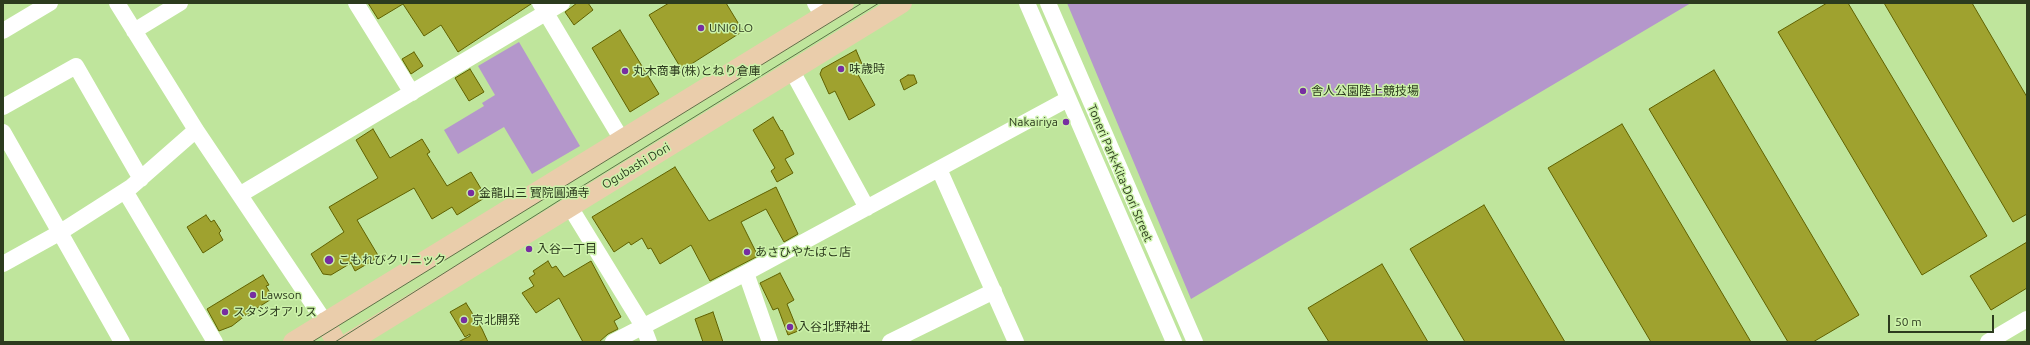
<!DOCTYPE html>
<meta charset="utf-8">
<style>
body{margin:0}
#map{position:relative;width:2030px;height:345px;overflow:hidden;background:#bfe59c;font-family:Ubuntu,sans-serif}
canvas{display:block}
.frame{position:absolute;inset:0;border:4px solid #2c3b1e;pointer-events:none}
.scale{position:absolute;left:1888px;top:315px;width:106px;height:18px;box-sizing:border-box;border:2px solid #2c3b1e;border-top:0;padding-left:5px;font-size:12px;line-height:14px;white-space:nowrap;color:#2c3b1e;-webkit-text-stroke:3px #ccf2a9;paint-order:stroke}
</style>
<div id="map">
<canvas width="2030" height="345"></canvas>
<div class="frame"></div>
<div class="scale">50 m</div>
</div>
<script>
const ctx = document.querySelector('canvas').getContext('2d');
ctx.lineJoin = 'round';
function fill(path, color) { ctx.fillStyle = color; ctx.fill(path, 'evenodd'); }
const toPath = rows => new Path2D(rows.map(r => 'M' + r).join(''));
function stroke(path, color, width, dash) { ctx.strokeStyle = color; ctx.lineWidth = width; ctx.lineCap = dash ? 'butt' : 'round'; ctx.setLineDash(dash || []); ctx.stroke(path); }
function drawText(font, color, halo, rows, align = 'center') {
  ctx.font = font + ' Ubuntu,"Noto Sans JP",sans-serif'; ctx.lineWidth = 3; ctx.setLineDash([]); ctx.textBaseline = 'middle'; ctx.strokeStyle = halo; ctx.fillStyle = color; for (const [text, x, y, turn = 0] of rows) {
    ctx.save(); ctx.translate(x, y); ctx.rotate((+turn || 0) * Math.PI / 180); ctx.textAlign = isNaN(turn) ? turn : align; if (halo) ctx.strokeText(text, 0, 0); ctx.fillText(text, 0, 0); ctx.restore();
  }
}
fill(toPath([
 [1067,3,1691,3,1191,299],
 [519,42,580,146,532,174,504,127,458,154,444,130,484,106,482,103,495,95,478,66]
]), '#b497cb');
const building = toPath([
 [368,3,531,3,531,4,458,52,441,25,424,36,403,4,378,19,368,3],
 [577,3,588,3,593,10,574,25,565,12,577,3],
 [669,3,726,3,743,31,682,70,649,15,669,3],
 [1827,3,1848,3,1987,236,1922,275,1778,32,1827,3],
 [1884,3,1972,3,2027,97,2027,214,2013,222,1884,3],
 [620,30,659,94,630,112,592,48,620,30],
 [856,50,862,64,858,66,859,69,856,71,875,105,849,120,835,91,829,94,820,74,822,69,856,50],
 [414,52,423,66,411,74,402,59,414,52],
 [470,69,484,92,469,101,455,78,470,69],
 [1714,70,1859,315,1813,342,1788,342,1649,109,1714,70],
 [908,75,914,75,917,83,904,90,900,80,908,75],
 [773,117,781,131,782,130,794,154,785,159,793,173,777,182,771,171,775,168,753,130,773,117],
 [1622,124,1751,342,1651,342,1548,168,1622,124],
 [373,129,390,158,422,139,430,152,427,154,447,186,471,172,486,197,457,215,452,207,432,219,414,188,357,220,379,257,355,271,351,263,331,275,323,274,311,254,344,232,329,207,378,178,356,140,373,129],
 [675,167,709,221,776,187,798,234,784,242,766,209,741,222,758,256,710,281,691,245,660,264,651,248,648,249,642,238,631,245,629,242,614,252,592,217,675,167],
 [1484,205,1565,342,1465,342,1410,249,1484,205],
 [206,215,211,222,214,220,221,231,219,233,223,240,203,253,187,227,206,215],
 [2027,242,2027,288,1991,310,1970,276,2027,242],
 [548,261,552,268,556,266,564,277,591,261,621,317,614,321,618,329,608,334,599,342,583,342,559,298,536,313,522,293,534,286,529,278,535,274,533,271,548,261],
 [1382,264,1428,342,1329,342,1308,308,1382,264],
 [780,273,794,300,787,304,798,331,788,335,778,308,773,310,760,283,780,273],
 [263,275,269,285,266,286,273,298,246,315,232,326,219,331,207,309,263,275],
 [466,303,482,329,488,342,458,342,470,336,470,334,465,337,450,312,466,303],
 [713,312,723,342,703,342,695,319,713,312]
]);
fill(building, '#9fa22f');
stroke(building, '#606100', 1);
stroke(toPath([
 [117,3,196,130,325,322],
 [356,3,412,93],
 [540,3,622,140],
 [815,3,823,16],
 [1027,3,1174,342],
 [1048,3,1195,342],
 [3,31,50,3],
 [134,31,180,3],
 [792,71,867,208],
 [3,107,76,66,141,179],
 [3,132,122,342],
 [939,169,1016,342],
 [125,191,215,342],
 [241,194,562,3],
 [570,207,643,326,649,342],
 [3,264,59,233,131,187,196,130],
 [746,273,770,342],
 [613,342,746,273,1068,99],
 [890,342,994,291],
 [1988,342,2027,319]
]), '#fff', 16);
stroke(toPath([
 [325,322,336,342],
 [293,342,844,3],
 [350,342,902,3]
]), '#eacdab', 20);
stroke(toPath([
 [312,342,862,3],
 [335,342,563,198,879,3]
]), '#5c7247', 1);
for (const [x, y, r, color] of [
 [701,28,4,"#772ea1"],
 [841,69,4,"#772ea1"],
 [625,71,4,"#772ea1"],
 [1303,91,4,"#772ea1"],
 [1066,122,4,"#772ea1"],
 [471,193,4,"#772ea1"],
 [529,249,4,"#772ea1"],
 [747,252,4,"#772ea1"],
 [329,260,5,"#772ea1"],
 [253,295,4,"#772ea1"],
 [225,312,4,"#772ea1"],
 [464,320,4,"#772ea1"],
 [790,327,4,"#772ea1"]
]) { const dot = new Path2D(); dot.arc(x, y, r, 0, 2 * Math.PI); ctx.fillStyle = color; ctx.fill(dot); stroke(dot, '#ccf2a9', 1.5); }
drawText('12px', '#2c3b1e', '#ccf2a9', [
 ["UNIQLO",709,28],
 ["味歳時",849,69],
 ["丸木商事(株)とねり倉庫",633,71],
 ["舎人公園陸上競技場",1311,91],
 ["Nakairiya",1058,122,"right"],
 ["金龍山三 寳院圓通寺",479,193],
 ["入谷一丁目",537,249],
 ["あさひやたばこ店",755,252],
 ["こもれびクリニック",338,260],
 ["Lawson",261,295],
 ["スタジオアリス",233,312],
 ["京北開発",472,320],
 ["入谷北野神社",798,327]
], 'left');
drawText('12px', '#2c3b1e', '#ccf2a9', [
 ["Ogubashi Dori",636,166,-31],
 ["Toneri Park-Kita-Dori Street",1120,173,67]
]);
</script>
